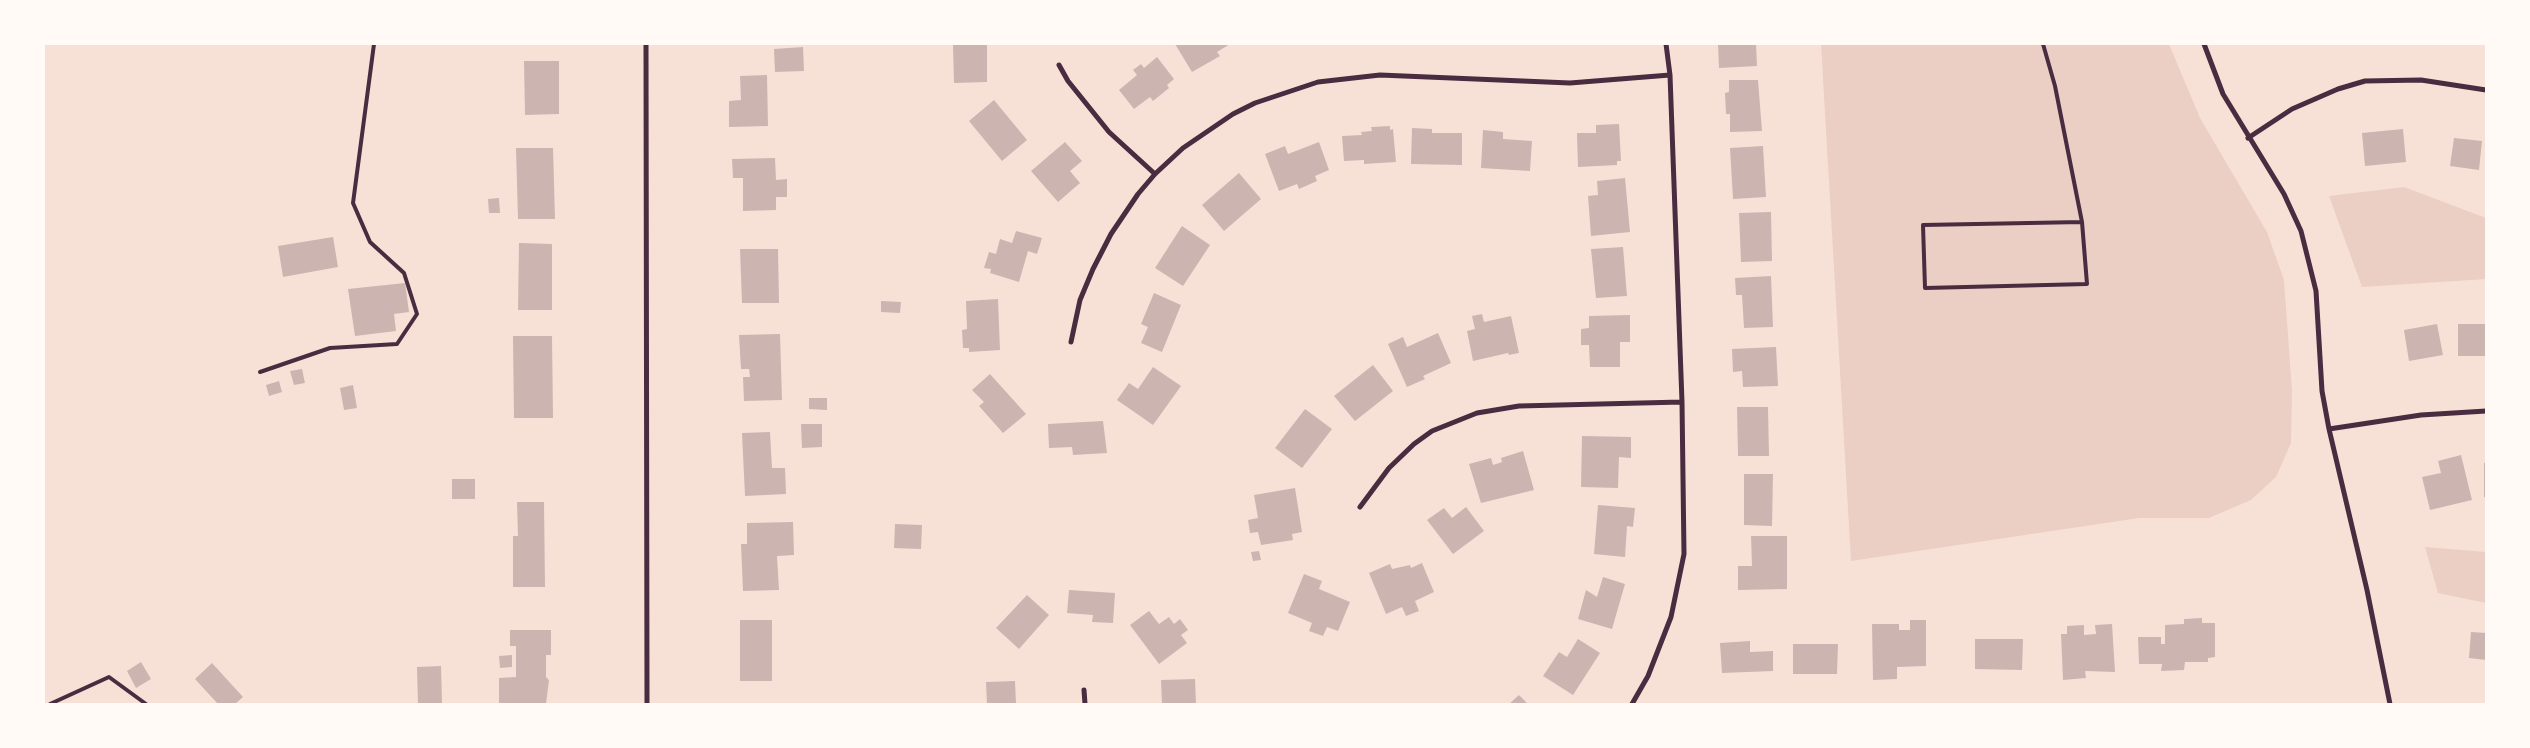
<!DOCTYPE html>
<style>
body{margin:0}
#map{position:relative;width:2530px;height:748px;overflow:hidden;background:#f7e1d7;font-family:"Space Grotesk",sans-serif}
canvas{display:block}
.frame{position:absolute;inset:0;border:45px solid #fffaf5;pointer-events:none}
</style>
<div id="map">
<canvas width="2530" height="748"></canvas>
<div class="frame"></div>
</div>
<script>
const ctx = document.querySelector('canvas').getContext('2d');
ctx.lineJoin = 'round';
function fill(path, color) { ctx.fillStyle = color; ctx.fill(path, 'evenodd'); }
const toPath = rows => new Path2D(rows.map(r => 'M' + r).join(''));
function stroke(path, color, width, dash) { ctx.strokeStyle = color; ctx.lineWidth = width; ctx.lineCap = dash ? 'butt' : 'round'; ctx.setLineDash(dash || []); ctx.stroke(path); }
fill(toPath([
 [1821,44,2169,44,2200,118,2267,232,2284,280,2292,391,2291,443,2276,477,2251,500,2209,518,2139,518,1851,561],
 [2404,187,2486,218,2486,279,2362,287,2329,196],
 [2425,547,2486,552,2486,603,2438,593]
]), '#ebcfc5');
fill(toPath([
 [953,44,987,44,987,82,954,83],
 [1175,44,1230,44,1217,52,1220,56,1192,72],
 [1718,44,1756,44,1757,66,1719,68],
 [803,47,804,71,775,72,774,49],
 [1157,57,1174,79,1167,85,1169,88,1153,101,1150,97,1134,109,1119,90,1137,75,1133,70,1141,64,1144,68],
 [524,61,559,61,559,114,525,115],
 [767,75,768,126,729,127,729,101,741,100,740,76],
 [1729,80,1758,80,1762,131,1730,132,1730,114,1726,114,1725,93,1729,92],
 [994,100,1027,140,1002,161,969,121],
 [1619,124,1621,161,1617,161,1617,165,1578,167,1577,133,1596,133,1596,125],
 [1390,126,1390,130,1393,129,1396,162,1364,164,1364,160,1344,161,1342,136,1362,135,1361,132,1372,131,1371,127],
 [1412,128,1432,129,1432,133,1462,133,1462,165,1411,164],
 [2403,129,2406,162,2365,166,2362,133],
 [1483,130,1503,132,1503,139,1532,141,1530,171,1481,168],
 [2454,138,2482,141,2479,170,2450,166],
 [1065,142,1082,161,1070,171,1080,183,1058,202,1031,171],
 [1319,142,1329,170,1315,176,1317,181,1299,189,1297,184,1279,191,1265,154,1285,146,1288,154],
 [1763,146,1766,197,1733,199,1730,148],
 [516,148,553,148,555,219,518,219],
 [775,158,776,180,787,179,787,197,776,197,776,210,743,211,743,178,733,178,732,159],
 [1239,173,1261,199,1224,231,1202,205],
 [1625,178,1630,232,1591,236,1588,196,1598,195,1597,181],
 [499,198,500,213,489,213,488,199],
 [1771,212,1772,261,1741,262,1739,213],
 [1182,226,1210,245,1183,286,1155,268],
 [1016,231,1042,238,1037,254,1028,251,1019,282,990,273,991,269,984,268,989,252,996,254,1000,239,1012,243],
 [333,237,338,267,283,277,278,246],
 [519,243,552,244,552,310,518,310],
 [1623,247,1627,296,1596,298,1591,249],
 [740,249,778,249,779,303,742,303],
 [1771,276,1773,327,1744,328,1742,295,1736,295,1735,278],
 [405,283,409,312,394,314,396,331,355,336,348,289],
 [1154,293,1181,305,1162,352,1141,343,1148,327,1141,324],
 [998,299,1000,350,969,352,969,348,963,348,962,330,967,329,966,301],
 [881,301,901,302,900,313,881,312],
 [1482,314,1484,322,1511,316,1519,353,1509,355,1508,353,1473,361,1467,331,1475,329,1472,316],
 [1630,315,1630,342,1620,342,1620,367,1590,367,1589,345,1581,345,1581,329,1589,328,1589,316],
 [2437,324,2443,355,2409,361,2404,330],
 [2458,324,2486,324,2486,356,2458,356],
 [1438,333,1451,363,1423,376,1425,379,1407,387,1388,344,1403,337,1407,347],
 [780,334,782,400,744,401,743,377,750,377,749,369,741,369,739,335],
 [513,336,552,336,553,418,514,418],
 [1776,347,1778,386,1743,387,1742,371,1733,372,1732,349],
 [1373,365,1393,391,1355,421,1334,396],
 [1153,367,1181,386,1153,425,1117,400,1129,383,1138,389],
 [302,369,305,383,294,385,290,371],
 [990,374,1026,414,1003,433,979,406,984,402,972,390],
 [279,381,282,392,269,396,266,385],
 [353,385,357,408,344,410,340,388],
 [809,398,827,398,827,410,809,409],
 [1737,407,1768,407,1769,456,1738,456],
 [1305,409,1332,429,1302,468,1275,448],
 [1103,421,1107,453,1073,455,1072,447,1049,448,1048,424],
 [801,424,822,424,822,447,802,448],
 [770,432,772,468,785,468,786,494,745,496,742,433],
 [1582,436,1631,437,1631,458,1619,457,1618,488,1581,487],
 [1523,451,1534,490,1481,503,1469,464,1491,458,1493,465,1502,462,1501,458],
 [2461,455,2472,500,2430,510,2422,477,2441,473,2438,461],
 [2484,463,2486,463,2486,497,2484,497],
 [1744,474,1773,474,1772,526,1744,525],
 [452,479,475,479,475,499,452,499],
 [1295,488,1302,532,1292,534,1293,540,1261,545,1258,532,1250,533,1248,520,1258,518,1254,495],
 [517,502,544,502,545,587,513,587,513,536,518,536],
 [1598,505,1635,508,1633,527,1627,526,1625,557,1594,554],
 [1466,507,1484,531,1453,554,1427,520,1444,508,1452,518],
 [793,522,794,555,777,556,779,590,743,591,741,544,747,544,747,523],
 [895,524,922,525,921,549,894,548],
 [1751,536,1787,536,1787,589,1738,590,1738,566,1752,566],
 [1259,551,1261,560,1253,561,1251,552],
 [1422,563,1434,592,1415,601,1419,611,1406,616,1402,607,1386,614,1369,573,1390,564,1392,569,1410,565,1411,568],
 [1304,574,1322,581,1319,589,1350,602,1338,631,1327,627,1323,636,1309,631,1312,623,1288,613],
 [1603,577,1625,584,1612,629,1578,619,1586,590,1597,597],
 [1069,590,1115,593,1113,623,1092,622,1093,615,1067,613],
 [1027,595,1049,615,1019,649,996,628],
 [1149,611,1159,624,1169,617,1174,624,1180,619,1188,630,1181,635,1187,643,1159,664,1130,625],
 [2202,618,2202,623,2215,623,2215,657,2208,658,2208,662,2185,662,2184,670,2161,671,2162,664,2139,664,2138,637,2161,637,2161,644,2165,644,2165,625,2184,624,2184,619],
 [740,620,772,620,772,681,740,681],
 [1910,620,1926,620,1926,666,1897,667,1897,679,1873,680,1872,624,1899,624,1899,630,1910,630],
 [2112,624,2115,672,2085,671,2086,678,2063,680,2061,634,2067,634,2067,626,2084,625,2084,635,2096,634,2095,625],
 [510,630,551,630,551,655,546,655,546,677,549,680,546,704,499,704,499,678,516,677,516,646,510,646],
 [2471,632,2486,633,2486,660,2469,658],
 [1578,639,1600,653,1573,695,1543,676,1559,652,1567,657],
 [1975,639,2023,639,2022,670,1975,669],
 [1750,641,1750,652,1773,651,1773,671,1722,673,1720,643],
 [1793,644,1838,644,1837,674,1793,674],
 [512,655,512,667,500,668,499,656],
 [141,662,151,679,136,688,127,671],
 [212,663,243,697,235,704,218,704,195,679],
 [441,666,442,704,418,704,417,667],
 [1195,679,1196,704,1162,704,1161,680],
 [1015,681,1016,704,987,704,986,682],
 [1519,695,1528,704,1509,704]
]), '#ccb4b1');
stroke(toPath([
 [2043,44,2055,86,2082,222,2087,284,1925,288,1923,225,2082,222],
 [260,372,330,348,397,344,417,314,404,273,370,242,353,203,374,44],
 [50,704,109,677,146,704]
]), '#4a2c40', 4);
stroke(toPath([
 [646,44,647,704],
 [2204,44,2223,94,2284,194,2301,231,2316,291,2322,391,2329,429,2367,590,2390,704],
 [1059,65,1068,81,1109,132,1155,174],
 [2248,138,2292,109,2338,89,2365,81,2421,80,2486,90],
 [1071,342,1080,300,1093,269,1111,234,1138,194,1155,174,1183,148,1233,114,1255,103,1318,82,1380,75,1570,83,1670,75],
 [2329,429,2421,415,2486,411],
 [1360,507,1389,468,1414,444,1432,431,1477,413,1519,406,1682,402],
 [1084,690,1085,704],
 [1632,704,1648,676,1671,617,1684,554,1682,402,1670,75,1666,44]
]), '#4a2c40', 5);
</script>
